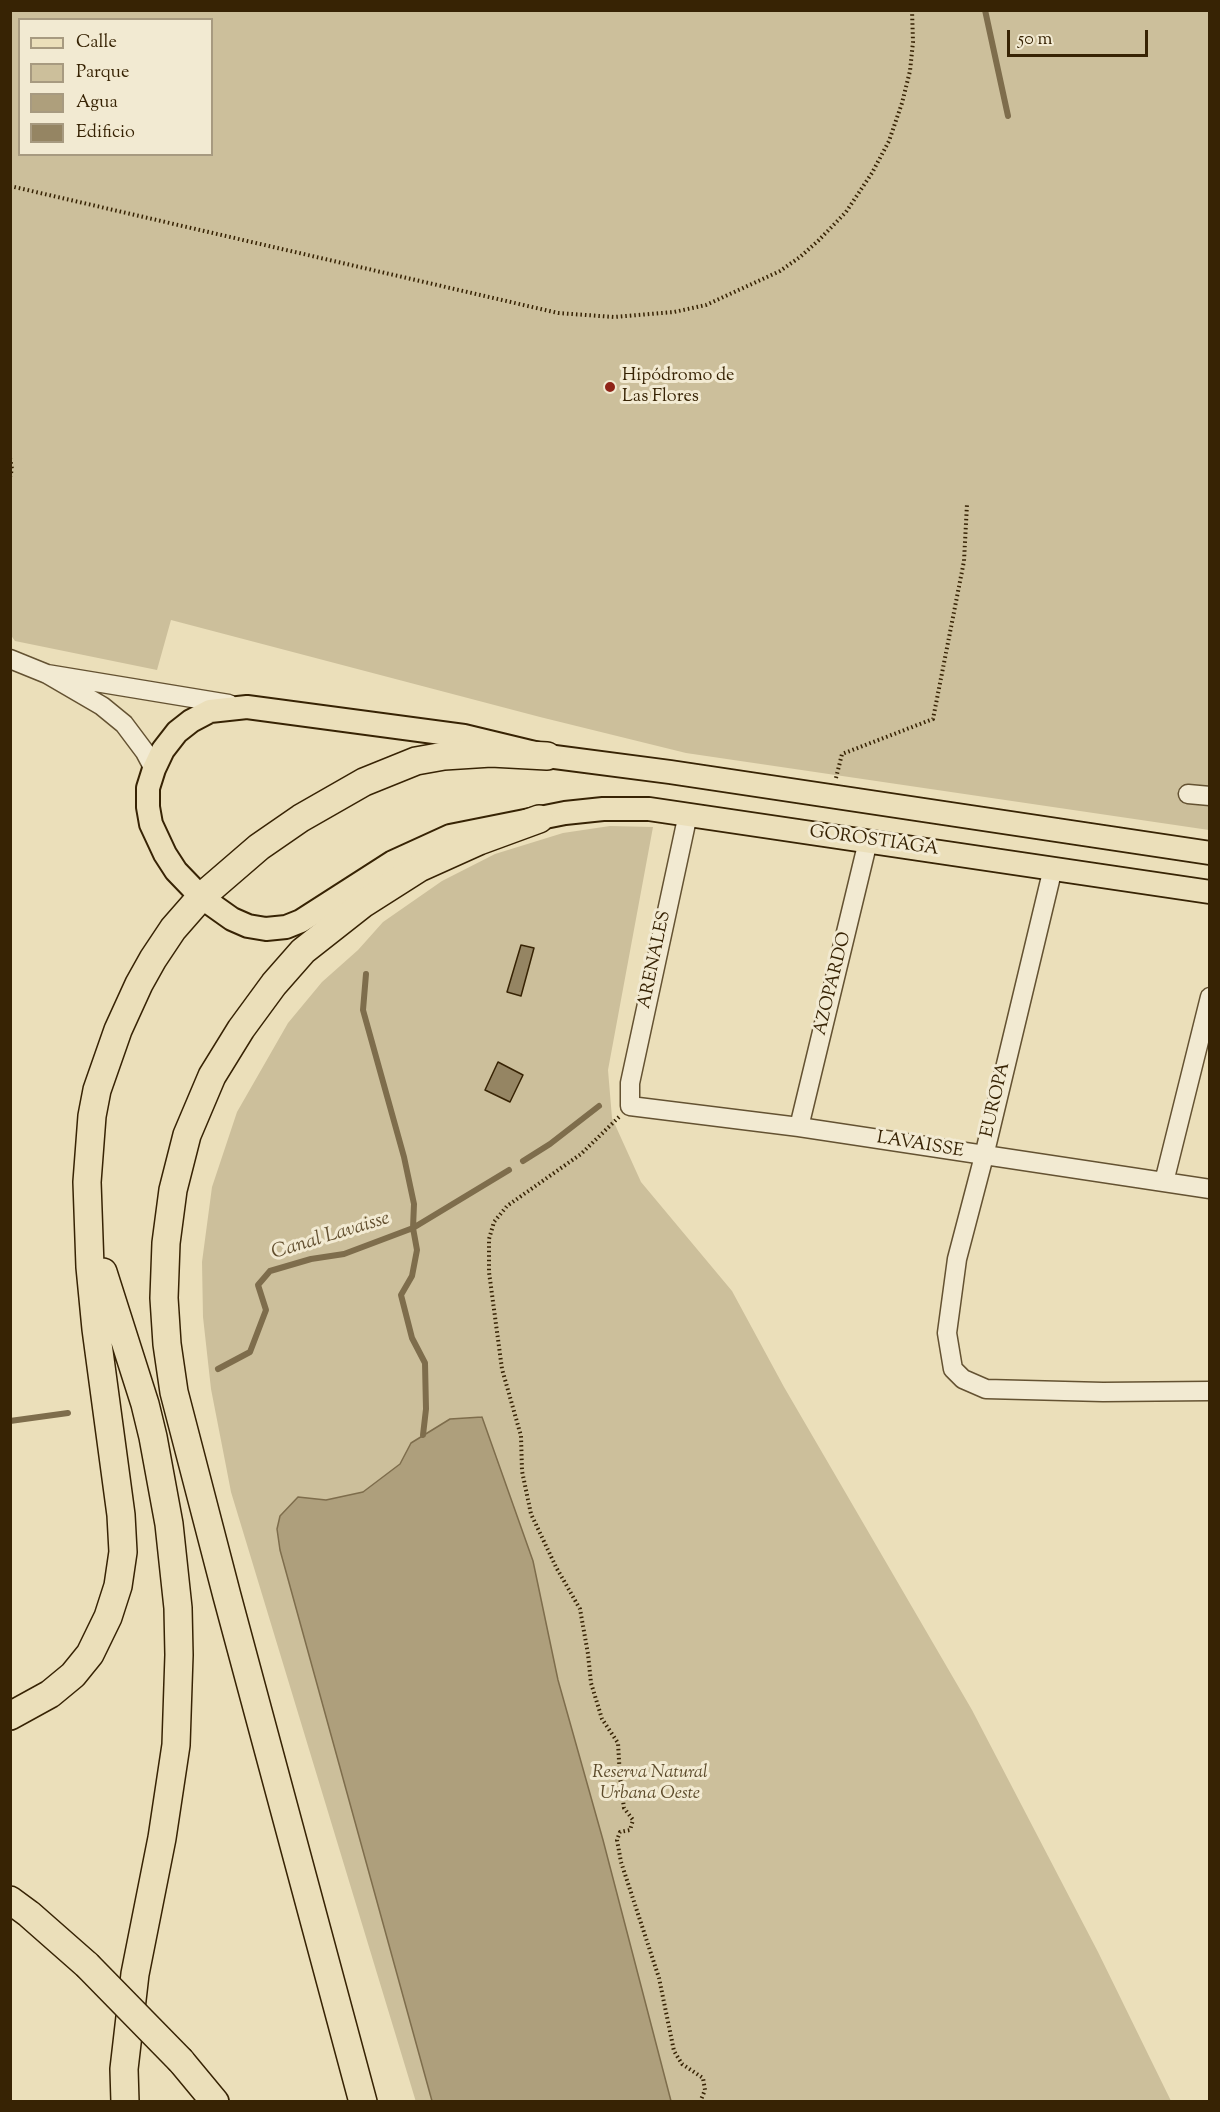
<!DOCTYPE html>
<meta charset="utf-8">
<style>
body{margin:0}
#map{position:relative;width:1220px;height:2112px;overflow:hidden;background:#ebdfba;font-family:"Sorts Mill Goudy",serif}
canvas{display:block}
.frame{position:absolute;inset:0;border:12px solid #372304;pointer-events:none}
.legend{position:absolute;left:18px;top:18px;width:195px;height:138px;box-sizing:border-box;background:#f2ead2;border:2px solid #a79a80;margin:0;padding:8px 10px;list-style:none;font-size:18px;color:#372304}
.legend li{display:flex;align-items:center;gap:12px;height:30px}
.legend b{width:30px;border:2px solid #a79a80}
.scale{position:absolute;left:1007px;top:30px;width:141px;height:27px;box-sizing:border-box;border:3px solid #372304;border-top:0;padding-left:8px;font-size:18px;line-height:21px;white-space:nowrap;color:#372304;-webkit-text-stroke:4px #f2ead2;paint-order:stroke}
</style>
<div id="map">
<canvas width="1220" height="2112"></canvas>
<div class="frame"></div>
<ul class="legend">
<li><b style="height:8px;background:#ebdfba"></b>Calle</li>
<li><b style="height:16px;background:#ccbf9b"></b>Parque</li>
<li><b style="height:16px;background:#ae9f7c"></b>Agua</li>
<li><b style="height:16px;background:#958563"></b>Edificio</li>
</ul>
<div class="scale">50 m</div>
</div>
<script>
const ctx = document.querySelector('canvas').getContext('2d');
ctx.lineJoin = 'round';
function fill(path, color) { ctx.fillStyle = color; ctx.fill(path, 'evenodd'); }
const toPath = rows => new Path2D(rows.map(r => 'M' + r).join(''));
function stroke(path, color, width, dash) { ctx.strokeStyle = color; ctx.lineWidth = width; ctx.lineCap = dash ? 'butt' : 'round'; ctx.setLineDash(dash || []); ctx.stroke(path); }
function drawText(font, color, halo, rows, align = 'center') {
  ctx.font = font + ' "Sorts Mill Goudy",serif'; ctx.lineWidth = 6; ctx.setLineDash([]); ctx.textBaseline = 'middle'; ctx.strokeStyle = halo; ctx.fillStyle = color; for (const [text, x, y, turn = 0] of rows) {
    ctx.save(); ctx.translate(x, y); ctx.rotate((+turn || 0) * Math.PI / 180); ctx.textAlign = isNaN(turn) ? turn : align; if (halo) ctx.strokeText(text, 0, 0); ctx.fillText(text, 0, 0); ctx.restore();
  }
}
fill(toPath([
 [10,11,1209,11,1209,830,686,753,540,717,171,620,157,670,15,641,10,634],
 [20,20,212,20,212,154,20,154],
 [610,826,653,827,608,1070,612,1118,641,1182,732,1291,784,1387,972,1710,1098,1952,1171,2101,416,2102,231,1492,226,1466,211,1389,203,1317,202,1262,212,1187,237,1112,288,1023,322,982,358,950,383,922,442,881,495,854,563,833]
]), '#ccbf9b');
const water = toPath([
 [482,1417,533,1561,558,1680,603,1840,671,2101,432,2101,280,1550,277,1529,280,1516,298,1497,326,1500,363,1492,400,1464,411,1443,450,1419,482,1417]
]);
fill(water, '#ae9f7c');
stroke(water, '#7e6d4c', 1.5);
stroke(toPath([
 [985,10,1008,116],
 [366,974,363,1010,404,1157,414,1204,413,1228,417,1250,412,1276,401,1295,412,1338,425,1363,426,1409,423,1435],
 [523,1161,550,1144,599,1106],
 [218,1369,250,1352,266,1310,258,1285,270,1271,311,1259,344,1254,413,1228,509,1170],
 [10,1421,68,1413]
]), '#7e6d4c', 6);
const building = toPath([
 [521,945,534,948,521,996,507,992,521,945],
 [498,1062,523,1075,510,1102,485,1090,498,1062]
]);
fill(building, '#958563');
stroke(building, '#372304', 1.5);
const minor = toPath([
 [10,659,47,674,102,706,124,724,145,752,154,769],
 [47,674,229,704],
 [1188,794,1210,796],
 [688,814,630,1083,630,1106,799,1127,1210,1189],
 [1053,868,984,1156,957,1259,947,1333,953,1369,963,1379,986,1389,1103,1392,1210,1391],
 [799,1127,868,841],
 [1164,1182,1210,997]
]);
const major = toPath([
 [1210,853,670,772,547,756,464,736,247,707,210,711,191,721,177,732,163,750,154,769,148,788,148,807,151,824,165,854,176,871,201,897,232,919,248,926,266,929,286,927,301,921,393,862,450,836,565,813,603,809,649,809,1210,892]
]);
const highway = toPath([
 [103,1272,145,1404,153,1437,169,1524,178,1608,179,1655,176,1745,162,1838,135,1974,124,2069,125,2102],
 [10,1716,50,1694,73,1675,90,1654,108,1617,118,1586,123,1552,121,1515,96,1329,90,1267,87,1182,92,1116,97,1090,118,1030,139,984,153,959,173,929,201,897,259,847,301,818,364,782,416,761,444,756,491,753,547,756],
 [10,1900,29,1914,87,1965],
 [181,2061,215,2102],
 [363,2102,227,1596,174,1392,167,1344,164,1298,166,1243,173,1190,187,1135,212,1076,241,1029,274,984,303,951,364,903,419,868,479,841,539,819]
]);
stroke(minor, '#645232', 21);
stroke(major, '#372304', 26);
stroke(highway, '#372304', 30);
stroke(toPath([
 [10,186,558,313,614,317,674,312,706,305,780,271,800,257,819,240,846,212,872,173,889,141,902,103,910,71,913,42,912,10],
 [10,458,12,469,10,477],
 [836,778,842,754,933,719,964,561,967,504],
 [619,1117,581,1154,507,1206,494,1222,489,1239,489,1272,502,1369,521,1436,522,1471,531,1514,556,1567,580,1609,588,1654,591,1683,602,1719,618,1743,620,1777,624,1808,633,1820,630,1830,620,1832,617,1840,621,1862,659,1978,674,2051,682,2064,703,2078,705,2090,700,2102]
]), '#372304', 4, [1.5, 3]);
stroke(minor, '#f2ead2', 18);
stroke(major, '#ebdfba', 22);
stroke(highway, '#ebdfba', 27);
const highwayBridge = toPath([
 [87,1965,181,2061]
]);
stroke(highwayBridge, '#372304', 30, []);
stroke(highwayBridge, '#ebdfba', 27);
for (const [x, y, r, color] of [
 [610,387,6,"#8f2418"]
]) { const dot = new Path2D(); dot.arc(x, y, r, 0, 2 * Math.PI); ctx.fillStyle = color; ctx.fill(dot); stroke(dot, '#f2ead2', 2); }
drawText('18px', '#372304', '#f2ead2', [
 ["Hipódromo de",622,377],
 ["Las Flores",622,398]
], 'left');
drawText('18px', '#372304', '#f2ead2', [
 ["GOROSTIAGA",874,842,8],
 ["ARENALES",656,960,-78],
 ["AZOPARDO",834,984,-76],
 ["EUROPA",997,1100,-77],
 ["LAVAISSE",920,1146,9]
]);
drawText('italic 18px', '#5c4a2a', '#f2ead2', [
 ["Reserva Natural",650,1774],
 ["Urbana Oeste",650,1795]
]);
drawText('italic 20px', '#614e2e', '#f2ead2', [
 ["Canal Lavaisse",331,1237,-17]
]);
</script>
